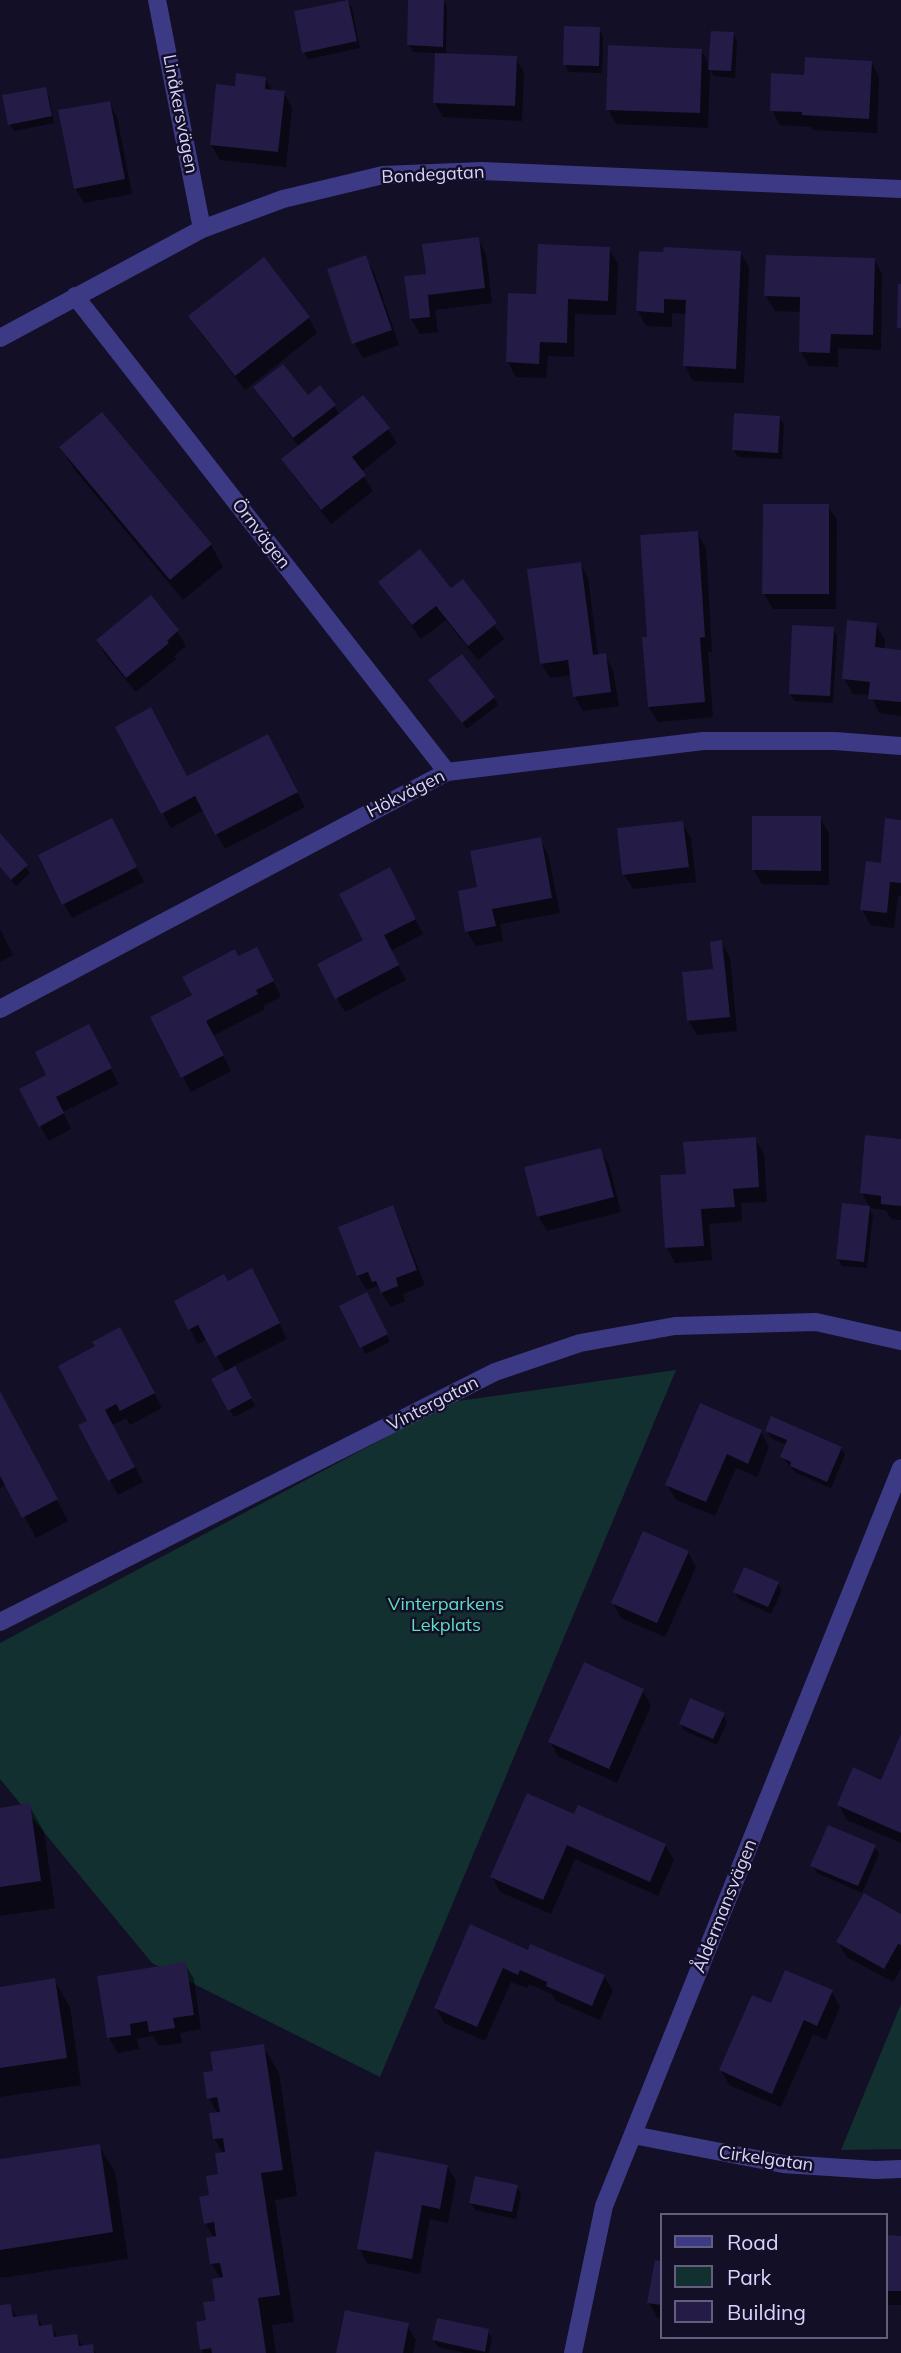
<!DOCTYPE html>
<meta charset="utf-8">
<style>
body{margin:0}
#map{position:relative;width:901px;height:2353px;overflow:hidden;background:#130f26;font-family:Mulish,sans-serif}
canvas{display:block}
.legend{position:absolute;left:660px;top:2213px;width:228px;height:126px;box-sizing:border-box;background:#130f26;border:2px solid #625e7d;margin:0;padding:9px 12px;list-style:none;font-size:21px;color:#d9d4ff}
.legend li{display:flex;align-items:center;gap:14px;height:35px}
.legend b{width:35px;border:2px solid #625e7d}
</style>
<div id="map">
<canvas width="901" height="2353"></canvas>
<ul class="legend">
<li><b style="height:9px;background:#3d3a85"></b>Road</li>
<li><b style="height:19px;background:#12302f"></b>Park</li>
<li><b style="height:19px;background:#241b47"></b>Building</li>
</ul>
</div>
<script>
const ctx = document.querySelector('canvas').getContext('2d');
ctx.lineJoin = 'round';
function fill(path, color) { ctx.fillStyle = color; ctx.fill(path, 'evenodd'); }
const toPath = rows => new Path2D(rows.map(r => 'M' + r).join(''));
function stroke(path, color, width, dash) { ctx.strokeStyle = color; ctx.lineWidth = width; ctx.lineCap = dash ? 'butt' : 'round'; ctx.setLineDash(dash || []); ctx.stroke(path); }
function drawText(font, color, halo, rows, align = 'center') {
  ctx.font = font + ' Mulish,sans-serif'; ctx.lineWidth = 5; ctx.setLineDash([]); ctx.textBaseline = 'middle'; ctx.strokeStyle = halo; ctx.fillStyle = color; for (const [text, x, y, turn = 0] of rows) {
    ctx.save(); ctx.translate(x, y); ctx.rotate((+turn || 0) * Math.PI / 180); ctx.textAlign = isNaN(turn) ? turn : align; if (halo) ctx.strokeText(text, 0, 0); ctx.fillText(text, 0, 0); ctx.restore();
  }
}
fill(toPath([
 [676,1370,380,2077,152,1963,0,1779,0,1643,452,1402],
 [901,2004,901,2149,841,2150]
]), '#12302f');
fill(toPath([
 [410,0,443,0,447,7,446,55,516,58,524,73,522,121,443,117,435,103,437,53,413,52,409,45],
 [347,1,352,8,360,48,308,59,304,52],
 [599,29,603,36,602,73,569,72,565,65],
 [733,34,737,41,735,78,714,76,710,69,708,128,616,124,608,109,701,50,710,66],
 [871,62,879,77,877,133,812,130,811,127,780,125,772,110,806,76],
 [265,78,273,92,284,93,292,108,286,167,220,160,211,145,236,88],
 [45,88,49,96,54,123,14,131,10,124],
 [109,102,117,117,132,194,84,203,75,188],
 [478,239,486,254,492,303,435,310,438,332,420,334,411,319,406,278,428,275],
 [609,249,618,264,616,315,575,314,574,357,548,356,546,378,516,377,508,362,538,295],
 [740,252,749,267,744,383,693,381,685,366,688,314,672,313,672,327,646,326,638,311],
 [365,257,374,272,399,345,363,358,354,343],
 [263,259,309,318,317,333,245,390,199,331,190,317],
 [874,259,882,274,881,350,838,348,838,367,809,366,801,351,802,312,775,311,766,296],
 [255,387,334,406,340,415,388,429,397,443,361,472,373,491,331,524,292,474,283,460,299,447,264,402],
 [102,414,211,545,223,567,183,600,74,469,61,448],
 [779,417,784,424,782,459,738,457,734,450],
 [828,506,837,520,836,609,773,609,764,594],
 [697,533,706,548,712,652,708,652,713,717,658,722,649,707,649,638],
 [580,563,588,578,598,656,605,655,613,670,619,706,583,711,575,697,572,675,550,678,541,663],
 [462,581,504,639,478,660,446,620,421,639,380,582,451,590],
 [150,598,177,631,186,646,174,656,176,659,136,692,106,656,98,641],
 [876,625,885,640,884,650,901,651,901,716,879,713,871,695,853,694,844,679],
 [833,629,837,636,833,703,795,701,790,694],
 [435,688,494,698,498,705,467,729],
 [117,728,187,778,275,751,305,807,225,849,204,810,171,828],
 [820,818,829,833,829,885,762,884,753,869],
 [901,822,901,896,898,896,894,928,871,925,862,910],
 [682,823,691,838,696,882,633,889,624,874],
 [0,835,30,873,16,886,0,867],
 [120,835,144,882,72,918,64,904],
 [540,839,548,854,560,913,500,924,503,941,476,946,467,931,479,889],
 [397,884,423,934,391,951,406,980,345,1012,337,998],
 [0,929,13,955,0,962],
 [721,942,730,957,737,1031,697,1035,688,1020,715,971],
 [238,959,265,964,281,997,263,1006,265,1009,213,1036,231,1071,191,1092,183,1077,194,996],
 [96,1041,119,1084,63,1112,71,1129,49,1141,40,1126,49,1076],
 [755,1139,764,1154,767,1202,741,1203,742,1221,709,1224,712,1260,675,1263,667,1248,687,1175],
 [901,1141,901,1220,891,1219,886,1210,870,1208,862,1193],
 [600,1150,609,1165,621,1212,547,1231,538,1216],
 [392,1207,400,1222,425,1285,403,1294,405,1301,391,1307,377,1286,367,1290,358,1276,340,1228],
 [869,1208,873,1215,867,1268,842,1266,838,1259],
 [227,1283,260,1285,287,1339,233,1366,255,1406,234,1417,213,1379,226,1372,207,1339,198,1344,190,1329],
 [370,1301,390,1342,366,1354,362,1347],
 [128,1344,162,1408,130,1425,126,1418,112,1425,143,1482,118,1495,81,1426,89,1421],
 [0,1396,68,1521,36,1538,7,1484,0,1488],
 [767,1431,841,1448,845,1455,831,1488,796,1473,782,1457,787,1445,771,1438],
 [761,1432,769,1447,757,1477,736,1468,715,1516,676,1500,667,1485],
 [688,1552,696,1567,665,1637,621,1618,613,1603],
 [777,1583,782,1590,771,1614,739,1599,735,1592],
 [643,1691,651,1706,617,1783,559,1757,550,1742],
 [723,1715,727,1722,717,1745,685,1731,680,1724],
 [901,1738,901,1843,847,1820,839,1805,882,1782],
 [29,1805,44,1832,55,1908,0,1916,0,1810],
 [575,1816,665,1845,674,1860,658,1896,575,1859,551,1914,500,1892,492,1877],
 [875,1847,879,1854,862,1893,817,1873,812,1865],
 [901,1916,901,1968,893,1982,847,1957,838,1942],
 [529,1952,604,1976,613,1991,600,2020,556,2001,552,1994,529,1984,527,1988,511,1982,485,2041,444,2023,436,2008],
 [185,1964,194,1979,201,2029,180,2033,182,2043,159,2046,153,2036,137,2039,139,2049,118,2053,109,2038],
 [54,1980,70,2007,81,2085,0,2097,0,1988],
 [832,1992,840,2007,826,2040,813,2034,781,2107,729,2085,721,2070,771,2006],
 [263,2046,279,2073,297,2196,275,2200,294,2322,272,2325,276,2353,203,2353,201,2350,208,2322,217,2302,221,2279,212,2264,214,2238,205,2223,211,2197,220,2175,223,2154,215,2139,218,2114,209,2098,215,2072],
 [99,2146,115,2172,128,2259,0,2278,0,2161],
 [447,2166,456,2181,448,2223,430,2219,420,2274,367,2263,359,2248],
 [517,2187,521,2194,516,2219,475,2210,471,2203],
 [885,2235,887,2237,901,2238,901,2305,885,2305],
 [656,2262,661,2263,661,2318,658,2318,649,2303],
 [0,2304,2,2307,10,2306,18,2318,36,2315,43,2327,51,2326,58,2338,76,2335,83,2347,92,2346,96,2353,0,2353],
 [407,2325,416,2340,413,2353,338,2353],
 [488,2331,492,2338,489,2353,465,2353,438,2347,434,2340]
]), '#0007');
fill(toPath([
 [348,0,357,41,302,53,294,11],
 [408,0,444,0,443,47,407,45],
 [564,26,600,27,599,66,563,65],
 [711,31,734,32,731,71,708,70],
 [608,45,702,49,700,113,606,110],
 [435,53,517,56,515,106,433,103],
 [805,57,872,61,869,119,802,115,802,112,770,111,771,73,804,75],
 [236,73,266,77,265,89,285,91,278,152,210,145,216,84,235,86],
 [46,87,52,116,8,125,2,95],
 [110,101,125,179,74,189,58,110],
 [479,237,485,288,428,295,430,317,410,319,404,276,426,274,422,244],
 [538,244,610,247,608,301,568,299,567,343,540,342,539,364,506,362,508,293,536,294],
 [664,247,741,251,736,369,683,366,686,300,664,299,664,313,636,311,639,251,663,252],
 [366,255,392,330,352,344,327,269],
 [766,255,875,258,873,335,831,334,830,353,799,352,800,297,764,296],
 [264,257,310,317,235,376,188,316],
 [898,284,901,284,901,328,897,328],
 [283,364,308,395,320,385,336,405,293,438,253,387],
 [363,395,390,428,352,457,366,475,321,510,281,459],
 [102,412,212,544,170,580,59,447],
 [734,413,780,416,778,453,732,450],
 [763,504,829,504,829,594,762,594],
 [698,531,705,637,700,638,705,702,648,707,642,637,647,637,640,535],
 [420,549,451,588,463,579,497,623,468,646,436,606,412,625,378,582],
 [581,562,593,655,606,653,611,692,573,697,568,660,540,664,527,569],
 [151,595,179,630,167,641,169,643,126,678,96,640],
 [847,620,877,623,875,647,901,650,901,702,868,699,870,682,842,679],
 [792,625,834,627,830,696,789,694],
 [462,654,495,697,462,723,428,680],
 [151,707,187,776,268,734,298,792,215,835,195,796,161,814,115,727],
 [752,816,821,816,821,871,752,870],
 [112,818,137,867,62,905,38,855],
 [885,818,901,820,901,883,890,882,887,913,860,910,866,861,881,863],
 [683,821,689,867,622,875,617,828],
 [0,833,28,865,11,880,0,867],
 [541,837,552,898,492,909,496,926,465,932,458,891,477,887,470,851],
 [390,867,416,919,384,935,399,965,335,999,317,964,363,940,339,894],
 [722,940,730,1017,687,1021,682,972,713,969,710,942],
 [257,947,274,981,256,990,258,994,206,1021,224,1055,181,1078,150,1017,192,995,182,977,235,949,238,956],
 [89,1024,112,1068,56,1097,64,1113,39,1127,19,1089,46,1075,35,1052],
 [865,1135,901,1139,901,1206,881,1204,881,1196,860,1193],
 [756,1137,759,1187,733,1189,735,1207,701,1209,704,1246,665,1248,660,1175,686,1174,683,1142],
 [601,1148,614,1197,537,1217,524,1167],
 [842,1203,870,1206,864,1262,836,1259],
 [393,1205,417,1270,396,1278,398,1286,381,1293,376,1281,372,1282,368,1272,357,1276,338,1227],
 [252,1268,280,1323,215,1357,198,1325,188,1330,174,1301,224,1274,228,1281],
 [367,1292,388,1334,360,1348,339,1306],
 [120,1327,155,1393,120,1411,116,1404,105,1410,135,1467,108,1481,78,1425,87,1421,58,1366,95,1346,92,1342],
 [235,1366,252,1398,228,1411,211,1379],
 [0,1391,58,1499,22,1518,0,1476],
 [700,1403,762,1430,748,1464,727,1454,706,1502,665,1485],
 [771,1416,842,1447,827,1482,790,1466,791,1462,780,1457,787,1440,765,1431],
 [643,1531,689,1551,657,1623,611,1603],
 [744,1567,779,1582,768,1607,733,1592],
 [584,1662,644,1689,609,1769,548,1742],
 [690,1698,725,1713,713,1739,679,1724],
 [901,1734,901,1833,837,1805,853,1767,881,1780],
 [527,1793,574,1814,578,1805,666,1844,650,1882,567,1845,543,1900,490,1877],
 [30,1803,41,1881,0,1887,0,1808],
 [828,1825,876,1845,858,1886,810,1866],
 [864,1893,901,1914,901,1945,898,1944,884,1969,836,1942],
 [470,1924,528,1950,530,1944,605,1975,592,2006,546,1986,547,1982,520,1970,518,1975,503,1968,477,2027,434,2008],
 [186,1962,194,2015,173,2018,175,2028,149,2032,147,2021,130,2024,131,2035,107,2038,97,1976],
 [785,1970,833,1990,817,2026,804,2020,772,2094,719,2070,752,1995,771,2003],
 [55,1978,67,2058,0,2068,0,1987],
 [264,2044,283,2170,261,2173,280,2295,258,2298,266,2353,212,2353,211,2348,200,2350,196,2322,206,2320,203,2302,215,2301,212,2279,223,2277,220,2263,210,2264,206,2238,216,2236,214,2222,204,2224,199,2197,209,2195,206,2176,218,2174,215,2153,225,2152,223,2138,213,2139,209,2113,220,2112,217,2097,207,2099,203,2072,213,2071,210,2052],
 [100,2144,113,2232,0,2250,0,2159],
 [375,2151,448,2165,440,2209,422,2205,412,2259,357,2249],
 [475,2176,518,2185,512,2212,469,2203],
 [885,2235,901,2236,901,2291,885,2291],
 [655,2260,661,2261,661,2305,647,2303],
 [11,2304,13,2317,37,2314,39,2326,52,2324,54,2337,77,2334,79,2346,93,2344,94,2353,0,2353,0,2305],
 [345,2310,409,2323,403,2353,336,2353],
 [437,2318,489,2329,485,2352,432,2340]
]), '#241b47');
stroke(toPath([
 [157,0,202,229],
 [75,296,447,772],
 [0,338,202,229,283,199,383,175,482,171,901,189],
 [0,1009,447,772,703,741,835,741,901,746],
 [0,1622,495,1372,580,1343,675,1326,816,1322,901,1341],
 [633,2135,783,2164,875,2170,901,2169],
 [573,2353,604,2206,901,1468]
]), '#3d3a85', 18);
drawText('18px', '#d9d4ff', '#130f26', [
 ["Linåkersvägen",180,114,79],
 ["Bondegatan",433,175,-3],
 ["Örnvägen",261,534,52],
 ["Hökvägen",406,794,-27],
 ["Vintergatan",433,1404,-27],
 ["Åldermansvägen",725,1906,-68],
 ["Cirkelgatan",766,2159,8]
]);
drawText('18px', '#5fe0c0', '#130f26', [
 ["Vinterparkens",446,1605],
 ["Lekplats",446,1626]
]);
</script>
